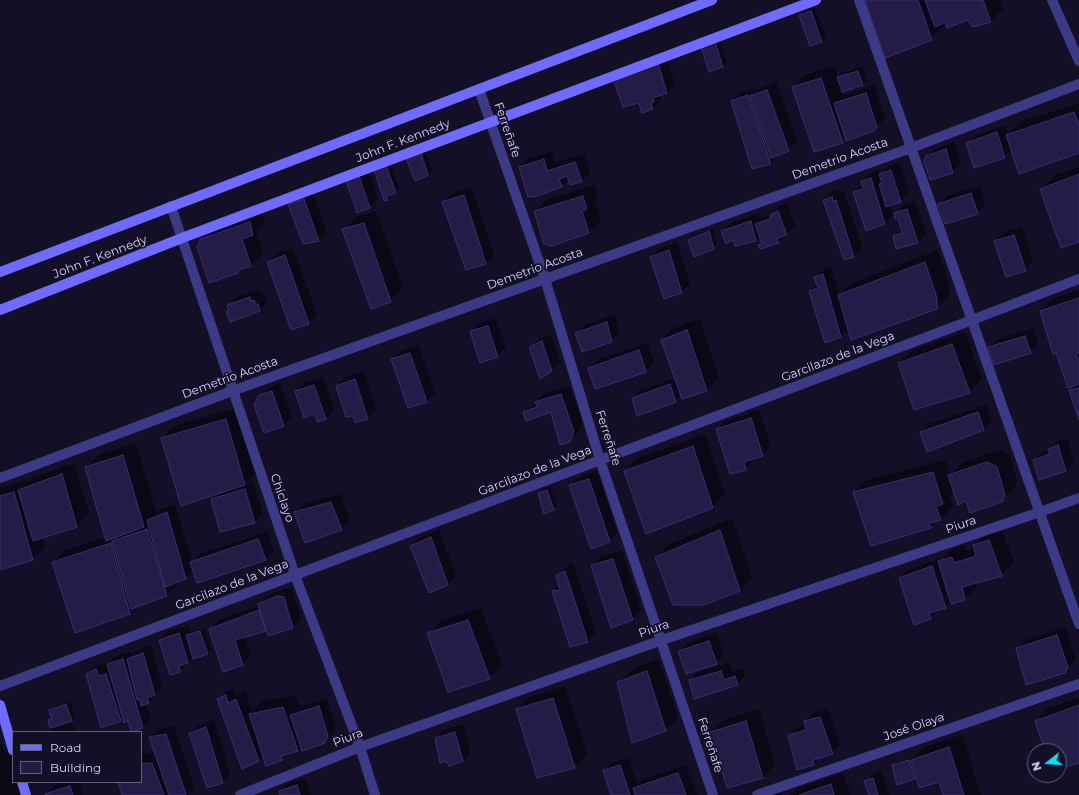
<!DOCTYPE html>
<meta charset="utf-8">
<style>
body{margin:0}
#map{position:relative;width:1079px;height:795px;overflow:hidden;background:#130f26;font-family:Montserrat,sans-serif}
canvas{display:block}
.legend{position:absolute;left:12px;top:731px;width:130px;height:52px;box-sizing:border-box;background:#130f26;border:1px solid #625e7d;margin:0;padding:5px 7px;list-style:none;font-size:12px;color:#d9d4ff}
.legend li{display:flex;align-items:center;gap:8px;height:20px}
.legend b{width:20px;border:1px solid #625e7d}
.north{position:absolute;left:1027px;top:743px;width:40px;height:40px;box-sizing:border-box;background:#130f26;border:1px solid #625e7d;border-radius:50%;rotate:253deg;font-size:11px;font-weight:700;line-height:16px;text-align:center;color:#d9d4ff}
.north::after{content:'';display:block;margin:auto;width:14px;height:18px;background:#00e5ff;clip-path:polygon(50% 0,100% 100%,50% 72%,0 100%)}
</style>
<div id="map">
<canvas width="1079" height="795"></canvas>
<ul class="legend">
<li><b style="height:5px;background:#6f6bff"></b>Road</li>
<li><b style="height:11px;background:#241b47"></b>Building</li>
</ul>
<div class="north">N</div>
</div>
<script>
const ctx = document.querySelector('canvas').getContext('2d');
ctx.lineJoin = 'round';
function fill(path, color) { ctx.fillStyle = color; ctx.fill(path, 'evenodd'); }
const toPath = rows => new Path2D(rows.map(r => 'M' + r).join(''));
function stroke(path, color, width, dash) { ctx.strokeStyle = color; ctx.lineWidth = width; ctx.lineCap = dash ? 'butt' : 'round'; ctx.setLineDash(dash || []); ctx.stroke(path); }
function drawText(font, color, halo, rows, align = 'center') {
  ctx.font = font + ' Montserrat,sans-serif'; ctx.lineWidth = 3.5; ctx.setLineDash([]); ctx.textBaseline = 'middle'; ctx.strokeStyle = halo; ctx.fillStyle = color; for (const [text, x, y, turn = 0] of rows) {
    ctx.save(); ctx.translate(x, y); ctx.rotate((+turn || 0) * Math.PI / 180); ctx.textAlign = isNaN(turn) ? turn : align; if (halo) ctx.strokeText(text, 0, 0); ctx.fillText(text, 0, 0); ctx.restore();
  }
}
fill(toPath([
 [866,0,1000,0,1003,9,991,21,969,19,947,20,943,22,944,26,931,39],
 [815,8,826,37,822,41,811,45,800,15,804,11],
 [719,38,727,62,723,66,709,71,702,48],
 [666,56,675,84,666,93,660,95,661,100,652,108,639,101,614,78],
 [834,66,838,77,842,73,862,67,867,81,863,84,842,91,844,95,874,85,885,118,874,130,846,138,842,142,793,88,805,75],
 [776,82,797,142,788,150,778,155,770,163,732,101,740,93,756,88,757,91,760,88],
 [752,93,753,95,740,99,740,97],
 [1079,103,1079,152,1012,150,1004,157,968,144,976,135,1005,125,1008,134,1019,122],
 [954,142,961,163,953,172,927,156,936,148],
 [425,150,432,170,428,174,407,158],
 [552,151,555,163,584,154,590,173,581,181,569,179,561,186,520,168,528,159],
 [390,162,399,188,395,192,391,193,391,195,385,200,375,169],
 [899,162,909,193,901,201,890,204,893,215,885,223,867,230,854,192,863,184,862,181,870,173,879,170,880,174,889,166],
 [1079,167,1079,241,1041,189,1054,176],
 [368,168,378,199,370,207,347,181],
 [595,185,598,196,594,200,601,220,588,233,535,212,547,199],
 [980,186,985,205,977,213,939,204,948,195],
 [472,187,494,255,486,263,467,269,443,203,451,194],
 [840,190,841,193,844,192,862,248,854,256,824,201,832,192],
 [312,192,327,232,319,240,289,205,298,196],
 [915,201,926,234,917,242,894,236,902,228,899,218,895,214,903,205],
 [787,204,795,225,778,243,760,245,762,242,760,236,756,240,734,238,722,231,731,223,759,213,761,220,764,216,772,214,779,206],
 [262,210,265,221,256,231,263,253,250,265,242,268,238,272,202,240,215,227],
 [376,211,403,288,390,301,344,229,356,217],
 [1022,227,1033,262,1025,270,995,241,1003,233],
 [713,228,717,244,713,248,689,240,693,236],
 [677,242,690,283,682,292,665,298,651,258,659,249],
 [293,248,317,315,308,324,268,262,277,254],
 [938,250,949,285,949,295,936,308,848,329,841,336,826,341,811,291,818,284,815,277,824,269,831,267,839,295,851,283],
 [259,290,260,293,263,292,264,297,266,296,268,302,259,310,227,311,229,309,228,305,236,297],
 [1079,290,1079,417,1070,391,1077,384,1056,352,1041,311,1053,298],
 [615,314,620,332,612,341,577,333,585,325],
 [496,318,506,348,497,356,471,332,479,323],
 [700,318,719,378,706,390,682,394,675,401,633,398,641,390,676,378,662,340,674,328],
 [1033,328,1039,344,1030,352,989,347,998,339],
 [965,332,982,379,969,392,900,363,912,350],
 [551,334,560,362,552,371,531,347,539,339],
 [647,343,654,362,645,371,589,368,598,360],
 [418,345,435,393,426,401,392,359,401,351],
 [364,371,376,410,368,418,356,422,354,414,337,386,346,377],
 [323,377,334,410,326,418,296,391,305,383],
 [280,383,292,417,283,425,260,396,269,387],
 [570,386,582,423,578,433,569,442,551,411,524,412,533,404,536,403,544,394],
 [986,405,992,421,984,429,921,432,929,424],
 [238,407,257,472,245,483,253,481,263,514,254,522,212,499,218,493,162,438,175,426],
 [759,410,771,447,763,455,753,458,754,460,745,469,717,430,725,421],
 [705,434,725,494,712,507,625,471,638,458],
 [1067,438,1074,462,1066,470,1040,479,1034,460,1043,452,1049,450,1057,441],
 [136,443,156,512,175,504,192,562,200,554,267,532,274,551,265,559,194,570,186,578,179,581,179,583,167,596,136,606,130,613,53,563,65,550,106,537,86,467,99,455],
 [1000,450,1010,455,1017,482,1014,488,1001,501,967,500,954,491,949,496,953,506,941,519,938,520,930,527,854,493,866,480,945,460,950,475,962,463],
 [74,463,89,513,77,526,42,537,45,547,33,559,0,569,0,489,26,480,27,483,32,478],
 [597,471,617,532,609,541,570,485,579,477],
 [551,487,557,506,553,510,539,493,543,489],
 [340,494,350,520,341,529,296,512,304,504],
 [732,518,752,578,739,590,656,557,668,545],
 [1001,528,1014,562,1001,575,976,582,977,586,965,599,952,603,951,601,945,607,939,610,930,618,900,578,908,570,941,558,941,560,952,549,965,545,966,551,975,548,974,545,987,533],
 [439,530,456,576,448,584,411,546,419,538],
 [622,551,641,610,632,619,592,565,600,557],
 [573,564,596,632,588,641,571,646,553,592,559,585,557,575,565,567],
 [286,588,292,589,301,619,293,627,267,628,265,630,244,636,251,656,243,664,210,629,219,620,260,605,259,604,268,595],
 [481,608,502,665,489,678,428,634,440,621],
 [188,626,190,632,204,628,212,649,208,653,194,658,193,657,180,671,160,640,168,631],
 [1065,627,1076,658,1073,663,1064,672,1017,649,1026,640],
 [717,633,724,655,716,663,679,651,688,643],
 [151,645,162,686,156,692,157,694,148,702,146,703,151,719,142,728,124,717,120,721,87,674,96,666,105,662,106,666,116,656,131,652,132,655,136,651],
 [659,659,678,718,665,730,618,683,631,670],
 [729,663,732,672,743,669,745,676,737,685,690,681,698,672],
 [565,686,587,754,574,767,517,709,529,697],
 [234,688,236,696,245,691,252,712,262,701,295,695,300,707,327,699,336,727,333,734,324,742,301,746,298,750,289,753,282,759,264,755,259,760,243,767,219,700,227,691],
 [1079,698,1079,762,1059,768,1059,751,1046,751,1036,721,1048,708],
 [70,701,75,716,71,720,49,720,52,717,50,710,54,706],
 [759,709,775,764,763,777,711,732,724,720],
 [828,709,840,745,832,753,821,756,814,764,798,768,789,735,797,727,806,724,806,721,814,713],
 [214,720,230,774,222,782,190,733,198,725],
 [72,723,75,732,43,732],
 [463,724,471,752,463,761,436,738,444,730],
 [174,726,194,788,187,795,123,795,120,782,141,782,141,755,155,752,150,738,159,729],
 [962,735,981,795,944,795,939,781,917,776,915,778,893,766,897,762,913,757,913,759,924,747],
 [0,739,4,751,1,754,10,751,13,761,13,782,19,782,23,795,0,795],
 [628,758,638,784,642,780,686,765,697,795,612,795,604,770,612,762],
 [881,771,889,795,870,795,866,782,874,773],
 [843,773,851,795,789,795,796,789],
 [305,778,311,795,281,795,280,792,288,783],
 [66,782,79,782,83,795,47,795,46,794,55,785],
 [780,789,782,795,761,795]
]), '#0007');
const building = toPath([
 [865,0,918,0,932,40,885,58,865,0],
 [925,0,984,0,983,0,991,22,973,27,968,20,947,28,946,22,935,27,925,0],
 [811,11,822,42,810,46,799,15,811,11],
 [715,42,723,67,709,72,701,47,715,42],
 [658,63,667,93,653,98,654,102,651,104,653,109,642,113,639,103,623,107,613,78,658,63],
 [858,71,863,85,842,92,837,77,858,71],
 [821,78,843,143,814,152,792,87,821,78],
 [767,90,789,151,771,158,750,96,767,90],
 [866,93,877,127,874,131,846,141,834,103,866,93],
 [748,95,771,164,752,169,731,101,748,95],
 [1074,112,1079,124,1079,153,1019,174,1006,135,1074,112],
 [997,132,1005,158,974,168,966,143,997,132],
 [946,149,953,173,930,180,924,162,926,156,946,149],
 [421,153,428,175,415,181,406,158,421,153],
 [544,159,547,171,575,162,582,182,570,185,567,176,559,179,562,187,537,196,528,197,519,167,544,159],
 [386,165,396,193,386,196,388,200,384,201,374,169,386,165],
 [891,170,901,202,886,207,879,184,882,183,879,174,891,170],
 [1079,174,1079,242,1061,248,1040,189,1079,174],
 [359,176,370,208,357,213,346,181,359,176],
 [871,178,885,224,866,231,853,192,863,189,861,181,871,178],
 [971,193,978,214,945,224,938,204,971,193],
 [464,195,486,264,466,270,442,202,464,195],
 [583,196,587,209,582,211,589,233,552,246,544,244,534,211,583,196],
 [832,197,833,201,836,200,854,257,844,260,823,200,832,197],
 [304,199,319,241,303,244,288,204,304,199],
 [907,209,918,243,896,249,893,236,902,233,898,219,895,219,894,213,907,209],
 [778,211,787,235,777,238,779,243,760,249,758,245,762,244,755,224,770,219,770,215,778,211],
 [751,221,756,241,735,246,733,240,726,244,721,231,751,221],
 [250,222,253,235,242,239,251,266,238,270,238,273,209,283,197,247,201,239,250,222],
 [364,223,391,302,371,309,342,229,364,223],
 [709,231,714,249,694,257,688,240,709,231],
 [1014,235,1026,271,1006,277,994,241,1014,235],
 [669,250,682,293,664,299,650,257,669,250],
 [285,255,309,324,291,330,267,262,285,255],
 [925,262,937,298,937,309,851,340,838,295,925,262],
 [823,274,841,337,825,343,809,291,818,288,814,277,823,274],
 [250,297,251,301,254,300,256,304,258,304,260,311,230,322,226,311,229,310,227,305,250,297],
 [1079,298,1079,353,1076,354,1079,361,1079,384,1068,388,1056,353,1053,354,1040,311,1079,298],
 [607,322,612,342,582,352,575,333,607,322],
 [488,326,498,357,480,363,470,331,488,326],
 [687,330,707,391,682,399,661,340,687,330],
 [1025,336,1031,353,994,365,988,347,1025,336],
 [542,341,552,371,540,379,529,347,542,341],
 [952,344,970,393,914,410,898,363,952,344],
 [639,350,646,372,595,389,588,368,639,350],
 [410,353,427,402,408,408,391,359,410,353],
 [355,379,368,419,355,423,353,416,346,417,336,386,355,379],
 [670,384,676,402,637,416,632,398,670,384],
 [314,385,326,419,318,422,314,414,304,418,295,391,314,385],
 [1079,388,1079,420,1069,390,1079,388],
 [272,391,284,426,264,433,254,405,259,395,272,391],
 [561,394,574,432,570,442,560,445,551,412,526,421,523,412,537,407,535,402,561,394],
 [978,412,984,430,927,452,920,432,978,412],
 [751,418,763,456,744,462,746,470,730,474,716,429,751,418],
 [226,419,245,485,181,506,161,438,226,419],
 [1058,445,1066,471,1039,480,1033,460,1050,454,1048,449,1058,445],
 [693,446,713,508,646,534,624,471,693,446],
 [123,455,144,527,106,541,85,467,123,455],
 [987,462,997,467,1005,495,1002,502,970,513,966,501,958,505,948,475,987,462],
 [933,472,943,504,936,506,941,520,929,523,931,528,871,546,853,492,933,472],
 [62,474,77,527,33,541,18,490,62,474],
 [589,479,610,542,591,549,569,485,589,479],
 [245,489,255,523,220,532,211,499,245,489],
 [547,490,554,510,544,514,538,493,547,490],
 [14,492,33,560,0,570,0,496,14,492],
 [331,502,342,530,305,543,294,512,331,502],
 [167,512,186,579,165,587,147,520,167,512],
 [147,529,167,596,131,609,112,541,147,529],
 [720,530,740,591,704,605,673,605,655,557,720,530],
 [431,537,448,585,429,593,410,546,431,537],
 [258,539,266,560,197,583,190,562,258,539],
 [989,540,1002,576,962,587,965,600,951,604,938,561,952,557,954,563,976,556,973,545,989,540],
 [111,543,130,614,75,633,52,562,111,543],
 [613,559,633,620,611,628,591,565,613,559],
 [932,566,946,608,929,613,931,619,914,625,899,578,932,566],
 [565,571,588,642,570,647,552,591,560,590,556,575,565,571],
 [277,596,284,597,293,628,268,636,258,604,277,596],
 [259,610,266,631,235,640,243,665,223,672,209,629,259,610],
 [468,620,490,679,448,692,427,633,468,620],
 [200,631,208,654,193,659,186,635,200,631],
 [179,633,188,663,179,666,180,672,170,675,159,640,179,633],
 [1057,635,1068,667,1065,673,1026,685,1016,648,1057,635],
 [709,641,717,664,686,674,678,651,709,641],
 [143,653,155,695,147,698,149,703,141,706,140,700,137,700,127,659,143,653],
 [123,659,143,728,132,732,131,732,128,721,124,723,107,664,123,659],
 [96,669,99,676,106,674,121,721,101,728,86,674,96,669],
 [647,671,666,731,632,743,617,682,647,671],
 [721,671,724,680,735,676,738,685,694,699,689,680,721,671],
 [226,695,228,703,236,699,259,761,242,769,217,699,226,695],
 [553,698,575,768,537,778,516,709,553,698],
 [66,704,72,721,50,728,48,720,52,719,49,710,66,704],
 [1079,705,1079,763,1059,769,1059,751,1045,751,1035,721,1079,705],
 [319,706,328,736,325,743,302,751,290,715,319,706],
 [283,707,298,751,281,756,283,760,266,766,249,714,283,707],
 [820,717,833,754,813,760,814,765,797,770,788,735,806,730,804,721,820,717],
 [746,721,763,778,727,788,710,732,746,721],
 [206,727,223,783,207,788,189,733,206,727],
 [455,732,463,761,449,766,446,761,440,763,435,738,455,732],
 [166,734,186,795,169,795,149,737,166,734],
 [949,747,964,795,943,795,939,782,919,788,911,760,949,747],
 [909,760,915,779,897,785,892,765,909,760],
 [152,763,164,795,122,795,118,782,141,782,141,764,152,763],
 [620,765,630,795,611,795,603,770,620,765],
 [678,773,686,795,635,795,633,788,678,773],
 [873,778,878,795,869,795,864,781,873,778],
 [831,784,834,795,799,795,831,784],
 [297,785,300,795,280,795,279,791,297,785],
 [70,786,73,795,46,795,45,794,70,786]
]);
fill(building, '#241b47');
stroke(building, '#3b2d73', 1);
stroke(toPath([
 [859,0,1079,624],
 [1052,0,1079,61],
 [479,89,545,279,600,460,713,795],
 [171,206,295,575,360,747,375,795],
 [0,478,232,391,911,148,1079,84],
 [0,686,972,320,1079,279],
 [240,795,360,747,662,640,1040,512,1079,498],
 [757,795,1079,684]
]), '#3d3a85', 10);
stroke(toPath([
 [0,272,712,0],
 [0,310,182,238,816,0],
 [0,705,13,750],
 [22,782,26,795]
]), '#6f6bff', 10);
drawText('12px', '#d9d4ff', '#130f26', [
 ["Ferreñafe",507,130,71],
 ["John F. Kennedy",403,141,-21],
 ["Demetrio Acosta",840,159,-20],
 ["John F. Kennedy",100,257,-21],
 ["Demetrio Acosta",535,269,-20],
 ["Garcilazo de la Vega",838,357,-21],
 ["Demetrio Acosta",230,378,-20],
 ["Ferreñafe",608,438,72],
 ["Garcilazo de la Vega",535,471,-21],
 ["Chiclayo",282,498,71],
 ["Piura",961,525,-19],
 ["Garcilazo de la Vega",232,585,-21],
 ["Piura",654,629,-19],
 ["José Olaya",914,727,-19],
 ["Piura",348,738,-21],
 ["Ferreñafe",710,745,72]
]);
</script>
